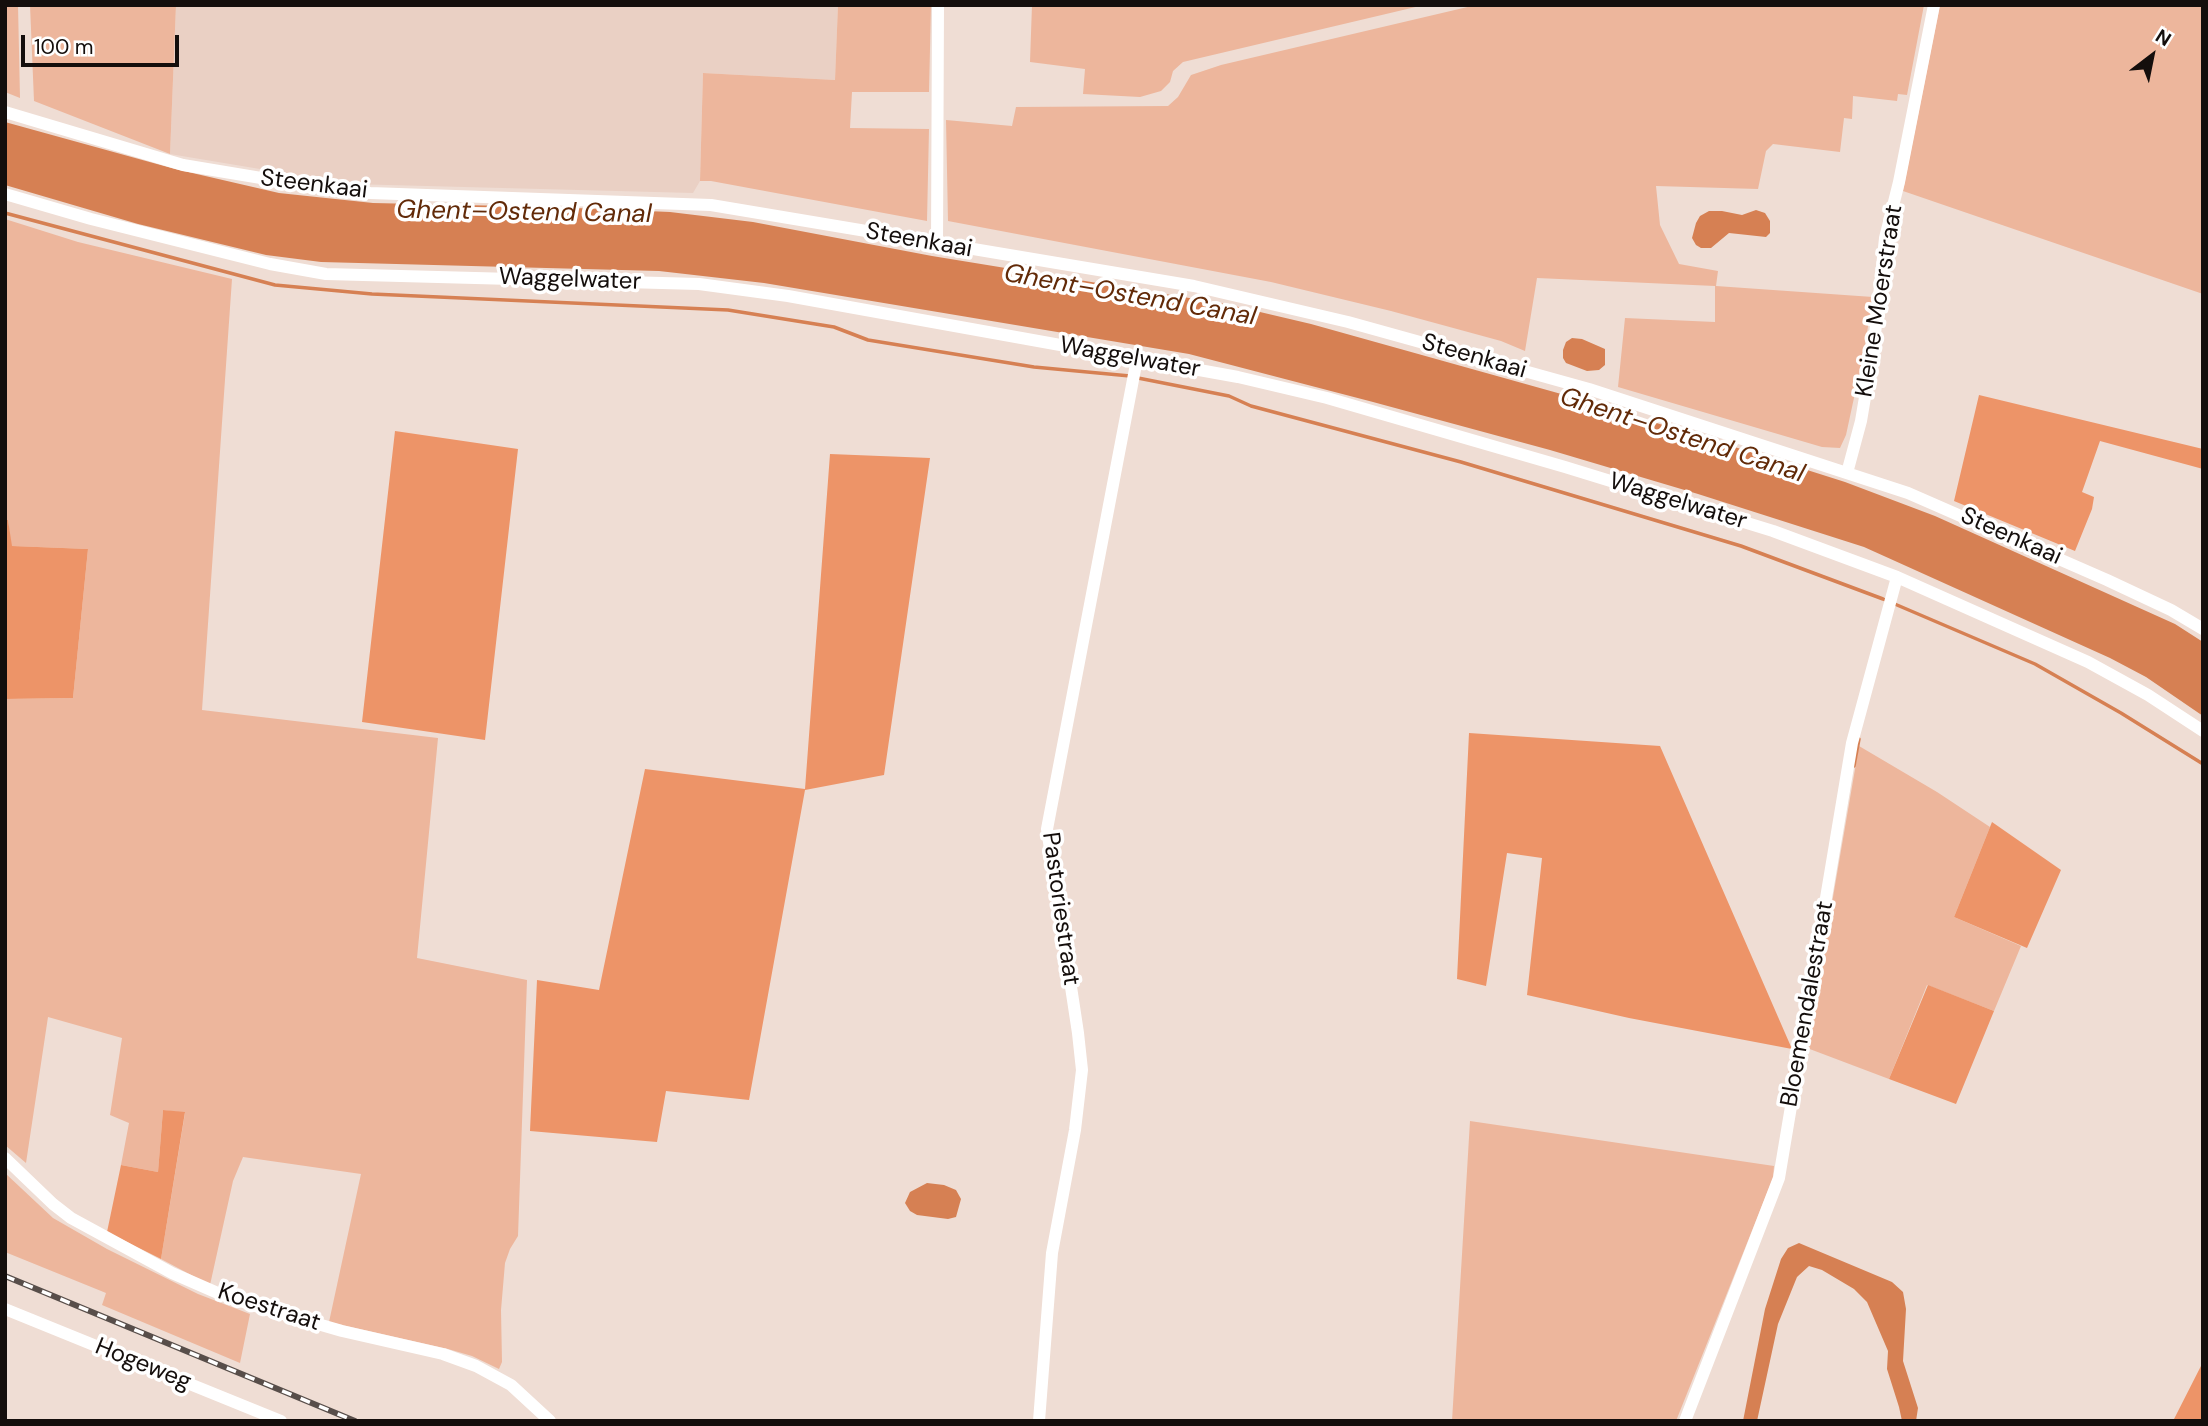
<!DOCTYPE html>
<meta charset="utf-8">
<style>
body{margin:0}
#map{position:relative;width:2208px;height:1426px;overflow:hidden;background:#efddd4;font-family:"DM Sans",sans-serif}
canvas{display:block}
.frame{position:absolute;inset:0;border:7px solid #140e0c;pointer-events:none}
.north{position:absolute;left:2117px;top:21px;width:70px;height:70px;-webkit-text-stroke:5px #fff;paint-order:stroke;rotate:32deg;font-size:19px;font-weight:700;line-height:28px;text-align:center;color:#140e0c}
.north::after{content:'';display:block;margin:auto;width:24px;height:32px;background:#140e0c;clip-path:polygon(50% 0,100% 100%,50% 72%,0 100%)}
.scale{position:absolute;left:21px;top:35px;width:158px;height:32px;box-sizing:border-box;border:4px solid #140e0c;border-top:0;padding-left:9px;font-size:21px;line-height:24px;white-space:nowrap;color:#140e0c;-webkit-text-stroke:5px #fff;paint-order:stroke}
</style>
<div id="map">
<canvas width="2208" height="1426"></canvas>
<div class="frame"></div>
<div class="north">N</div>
<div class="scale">100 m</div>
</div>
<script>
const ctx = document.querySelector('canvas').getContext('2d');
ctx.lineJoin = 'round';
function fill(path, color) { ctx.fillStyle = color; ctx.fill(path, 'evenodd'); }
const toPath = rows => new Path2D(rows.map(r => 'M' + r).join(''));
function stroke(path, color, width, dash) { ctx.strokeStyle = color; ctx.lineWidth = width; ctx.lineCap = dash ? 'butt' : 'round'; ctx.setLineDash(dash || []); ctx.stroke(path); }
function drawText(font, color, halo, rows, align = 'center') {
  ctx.font = font + ' "DM Sans",sans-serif'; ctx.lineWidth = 7; ctx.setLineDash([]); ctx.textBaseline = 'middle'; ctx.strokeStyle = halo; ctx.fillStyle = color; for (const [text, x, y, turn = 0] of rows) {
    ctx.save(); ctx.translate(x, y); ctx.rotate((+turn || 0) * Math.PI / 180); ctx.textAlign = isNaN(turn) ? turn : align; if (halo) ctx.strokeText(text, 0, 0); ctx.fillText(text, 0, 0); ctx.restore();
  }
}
fill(toPath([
 [176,5,838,5,835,80,703,73,700,181,693,193,350,184,170,154]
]), '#ead0c4');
fill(toPath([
 [5,5,18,5,20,98,5,92],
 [30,5,176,5,170,154,34,101],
 [838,5,931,5,929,92,852,92,850,128,929,129,927,221,711,181,700,181,703,73,835,80],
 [1032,5,1424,5,1183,62,1173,71,1170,82,1161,91,1140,97,1083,94,1085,69,1030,62],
 [1476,5,1924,5,1907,95,1898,94,1897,101,1853,96,1852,119,1844,118,1840,152,1773,144,1766,151,1758,189,1656,186,1660,225,1679,264,1718,271,1716,286,1873,297,1863,356,1846,435,1840,448,1822,447,1618,387,1625,318,1715,322,1715,286,1537,278,1525,351,1501,341,1391,311,1271,282,948,221,946,120,1012,126,1016,107,1168,106,1178,97,1191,75,1221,65],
 [1940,5,2203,5,2203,294,1903,191],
 [5,219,78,242,232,279,202,710,438,738,417,958,527,980,518,1236,510,1249,505,1263,501,1310,502,1362,499,1369,472,1356,448,1349,329,1322,361,1174,243,1157,233,1181,210,1285,161,1259,185,1113,163,1110,158,1172,121,1165,129,1123,110,1115,122,1038,48,1017,26,1163,5,1145,5,699,73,698,88,549,11,546,8,520,5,520],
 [1859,746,1937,792,1990,827,1954,917,2021,946,1994,1011,1927,985,1889,1079,1807,1048],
 [1470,1121,1774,1166,1773,1178,1676,1421,1452,1421],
 [5,1173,53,1218,107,1249,198,1294,250,1314,240,1363,102,1305,106,1293,5,1252]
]), '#edb69c');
fill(toPath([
 [1979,395,2203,449,2203,469,2100,441,2082,492,2094,497,2092,509,2075,551,1954,501],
 [395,431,518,449,485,740,362,722],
 [830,454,930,458,884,775,805,790,749,1100,666,1091,657,1142,530,1131,537,980,599,990,645,769,805,789],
 [5,520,8,520,12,546,88,549,73,698,5,699],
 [1469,733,1660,746,1792,1049,1629,1018,1527,995,1542,858,1507,853,1486,986,1457,979],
 [1992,822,2061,870,2027,948,1954,917],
 [1928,985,1994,1011,1956,1104,1889,1079],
 [163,1110,185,1112,161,1259,107,1232,121,1165,158,1172],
 [2203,1362,2203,1421,2173,1421]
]), '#ed9468');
fill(toPath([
 [5,122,175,169,279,193,373,203,552,207,670,212,753,222,932,256,1226,304,1311,324,1572,397,1741,449,1845,482,1935,516,2175,624,2203,642,2203,716,2146,677,2110,658,1864,547,1698,494,1550,450,1373,402,1189,354,764,283,659,271,321,262,266,255,138,224,5,185],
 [1756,210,1765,213,1770,221,1770,233,1766,237,1729,233,1711,248,1701,248,1696,245,1692,238,1696,223,1700,216,1709,211,1722,211,1742,215],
 [1572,338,1582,339,1605,349,1605,365,1599,370,1587,371,1566,363,1563,358,1563,350,1566,342],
 [927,1183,944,1185,956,1190,961,1199,956,1217,948,1219,917,1215,910,1211,905,1203,910,1192],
 [1799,1243,1892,1282,1903,1292,1906,1309,1903,1361,1918,1408,1916,1421,1902,1421,1899,1407,1887,1369,1888,1351,1867,1302,1854,1289,1822,1270,1809,1266,1797,1277,1778,1324,1757,1421,1743,1421,1765,1309,1781,1259,1788,1248]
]), '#d68053');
stroke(toPath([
 [5,213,275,285,372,294,728,310,834,327,868,340,1034,367,1130,376],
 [1138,378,1229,396,1251,406,1461,462,1741,546,1883,599,2035,664,2121,713,2203,764],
 [1854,766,1859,739],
 [1789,1081,1794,1052]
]), '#d68053', 3.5);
stroke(toPath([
 [5,112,183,165,273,180,370,193,711,205,1194,286,1348,322,1589,389,1908,493,2107,580,2171,610,2203,629],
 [5,194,91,219,270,264,326,274,699,284,788,296,1238,377,1327,398,1565,467,1773,531,1897,577,2088,662,2148,695,2203,731],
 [937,245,938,5],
 [1847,473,1861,421,1874,344,1885,238,1899,182,1934,5],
 [5,1158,53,1204,71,1218,172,1273,220,1294,259,1307,342,1331,443,1354,476,1366,511,1385,550,1421],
 [5,1309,281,1421],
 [1039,1421,1052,1253,1075,1130,1082,1070,1078,1033,1047,829,1137,359],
 [1685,1421,1779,1178,1852,743,1897,577]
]), '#fff', 12);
const rail = toPath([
 [5,1276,355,1421]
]);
stroke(rail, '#584e4a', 6);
stroke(rail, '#fff', 3.5, [10]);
drawText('24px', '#140e0c', '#fff', [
 ["Steenkaai",314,185,7],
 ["Steenkaai",919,241,10],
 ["Waggelwater",570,280,2],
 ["Kleine Moerstraat",1880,301,-81],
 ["Steenkaai",1474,357,16],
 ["Waggelwater",1130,358,10],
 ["Waggelwater",1678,502,17],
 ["Steenkaai",2011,537,24],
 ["Pastoriestraat",1060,909,82],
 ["Bloemendalestraat",1808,1004,-80],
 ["Koestraat",269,1308,18],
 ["Hogeweg",143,1365,22]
]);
drawText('italic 26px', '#622a08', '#fff', [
 ["Ghent–Ostend Canal",524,213,1],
 ["Ghent–Ostend Canal",1130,296,10],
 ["Ghent–Ostend Canal",1682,436,18]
]);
</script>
